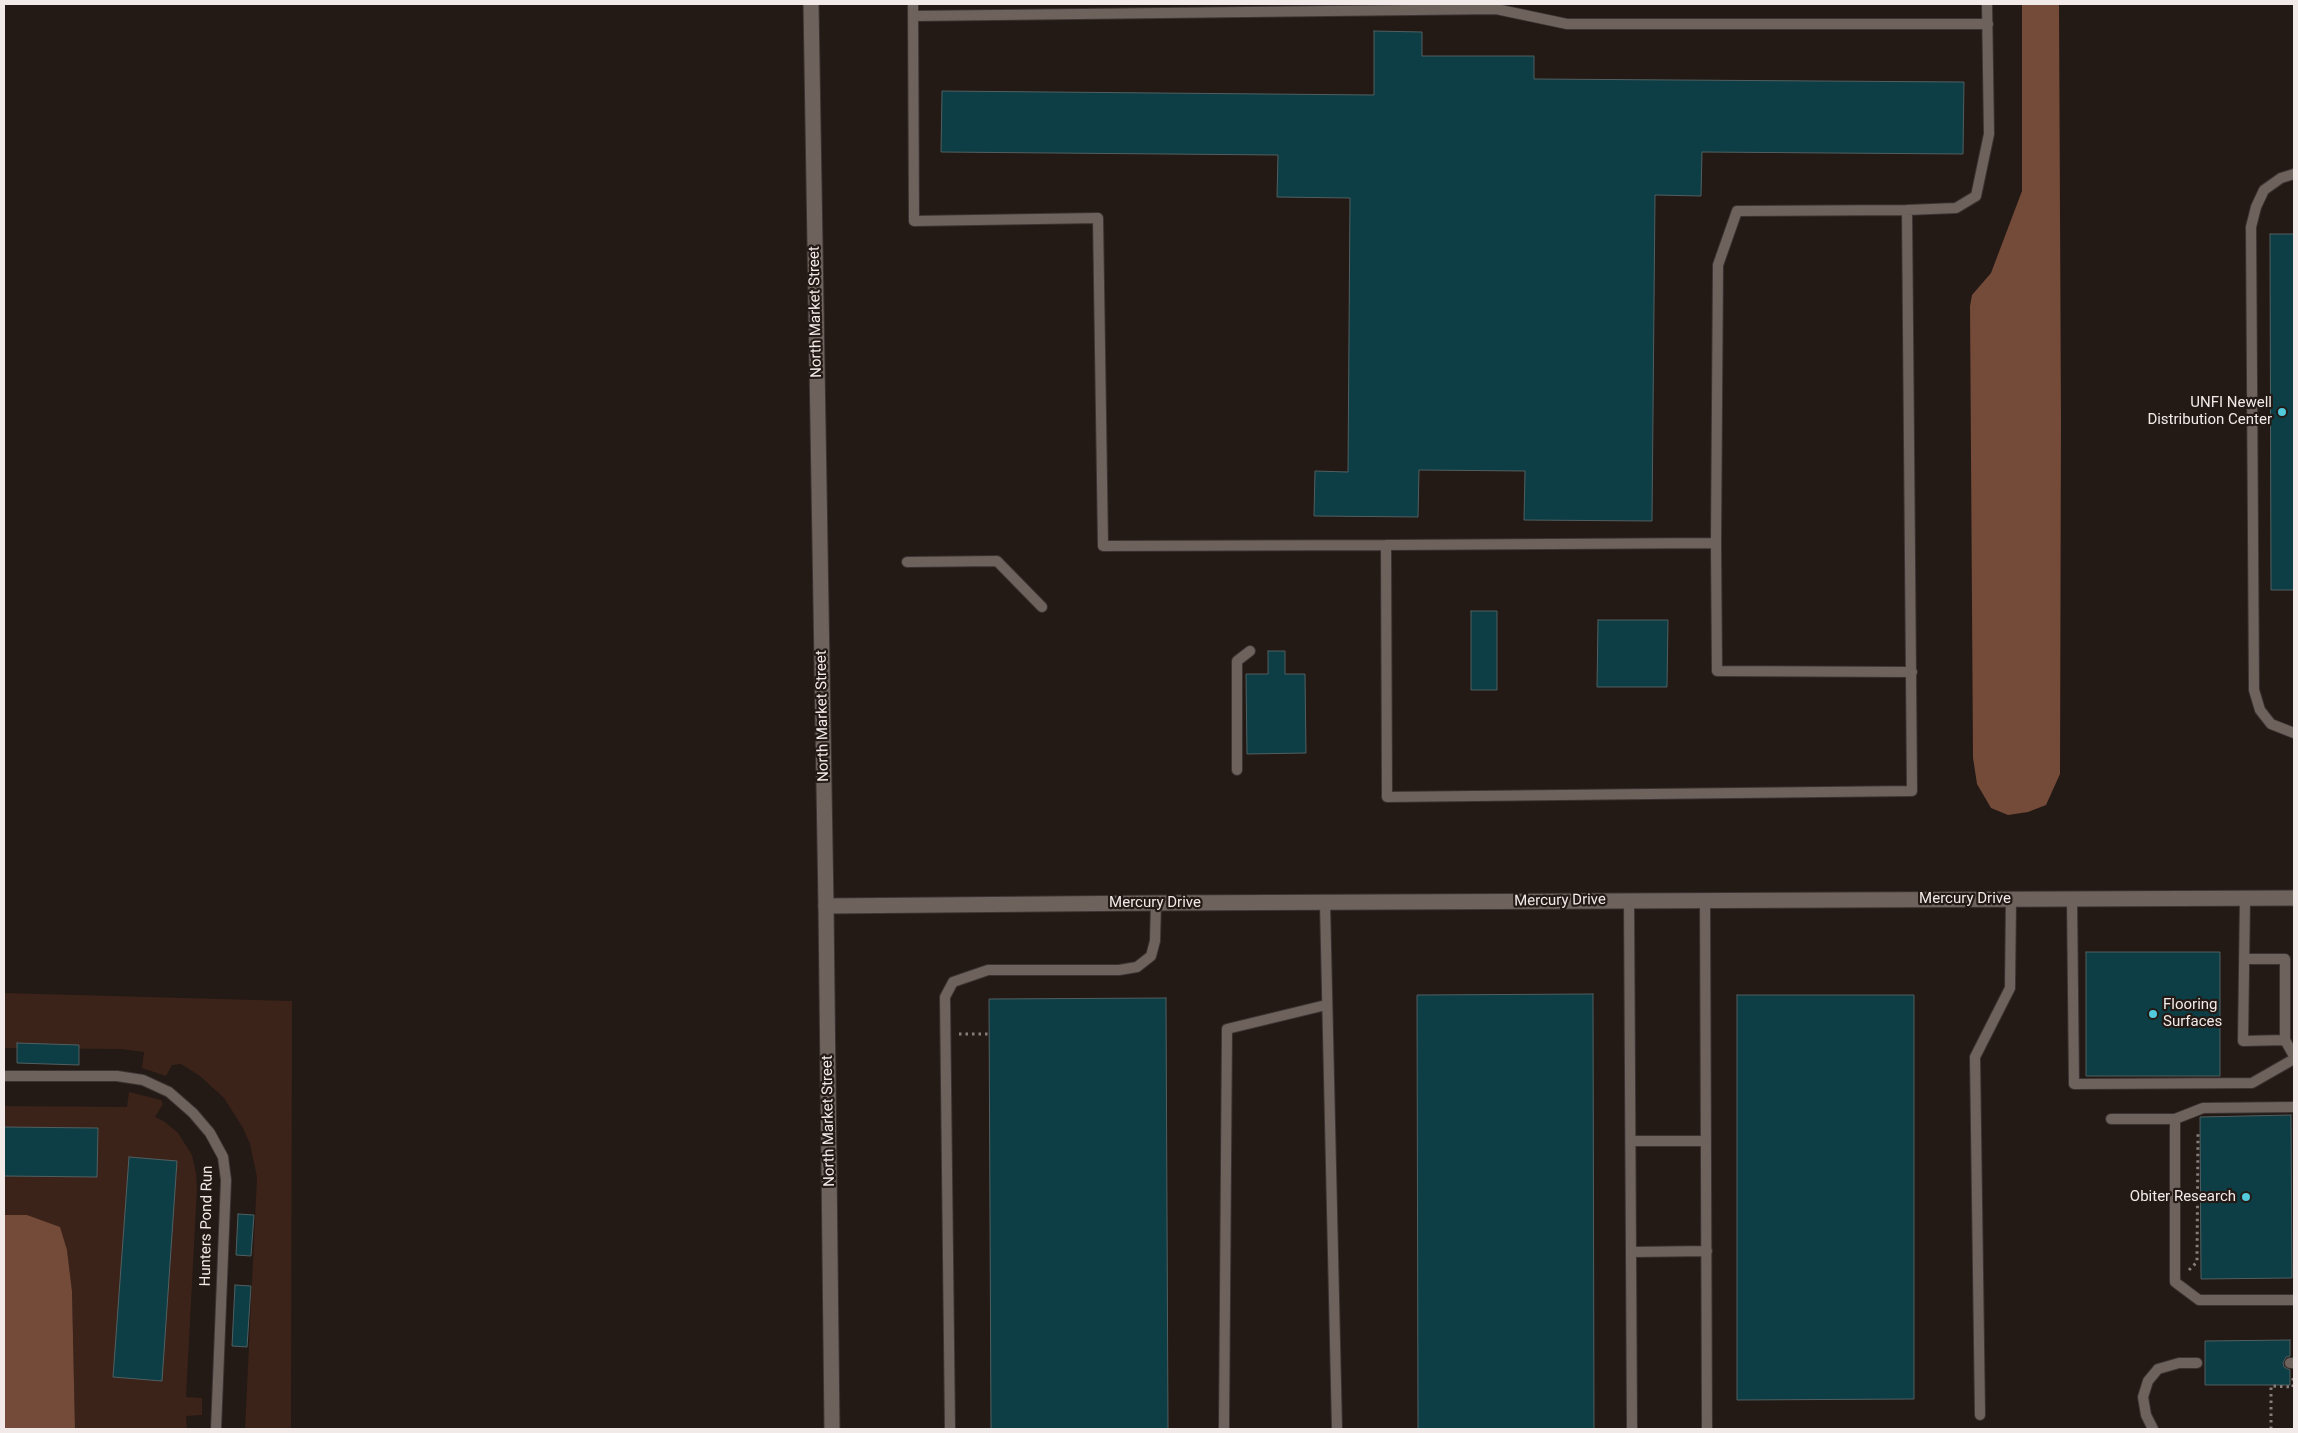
<!DOCTYPE html>
<style>
body{margin:0}
#map{position:relative;width:2298px;height:1433px;overflow:hidden;background:#231915;font-family:Roboto,sans-serif}
canvas{display:block}
.frame{position:absolute;inset:0;border:5px solid #f1eae8;pointer-events:none}
</style>
<div id="map">
<canvas width="2298" height="1433"></canvas>
<div class="frame"></div>
</div>
<script>
const ctx = document.querySelector('canvas').getContext('2d');
ctx.lineJoin = 'round';
function fill(path, color) { ctx.fillStyle = color; ctx.fill(path, 'evenodd'); }
const toPath = rows => new Path2D(rows.map(r => 'M' + r).join(''));
function stroke(path, color, width, dash) { ctx.strokeStyle = color; ctx.lineWidth = width; ctx.lineCap = dash ? 'butt' : 'round'; ctx.setLineDash(dash || []); ctx.stroke(path); }
function drawText(font, color, halo, rows, align = 'center') {
  ctx.font = font + ' Roboto,sans-serif'; ctx.lineWidth = 4.5; ctx.setLineDash([]); ctx.textBaseline = 'middle'; ctx.strokeStyle = halo; ctx.fillStyle = color; for (const [text, x, y, turn = 0] of rows) {
    ctx.save(); ctx.translate(x, y); ctx.rotate((+turn || 0) * Math.PI / 180); ctx.textAlign = isNaN(turn) ? turn : align; if (halo) ctx.strokeText(text, 0, 0); ctx.fillText(text, 0, 0); ctx.restore();
  }
}
fill(toPath([
 [4,993,292,1001,291,1429,245,1429,257,1177,250,1144,243,1128,224,1098,200,1076,181,1064,172,1065,166,1076,142,1068,144,1052,121,1049,4,1048],
 [129,1092,161,1100,163,1104,155,1117,165,1122,178,1133,192,1155,196,1173,197,1188,186,1397,202,1398,202,1415,186,1416,187,1429,75,1429,72,1291,67,1250,27,1215,4,1215,4,1106,127,1107]
]), '#3b2319');
fill(toPath([
 [2022,4,2059,4,2061,421,2060,774,2046,805,2028,812,2008,815,1991,808,1977,784,1973,758,1970,306,1972,295,1991,273,2022,191],
 [4,1215,27,1215,60,1227,67,1250,72,1291,75,1429,4,1429]
]), '#744a39');
const building = toPath([
 [1374,31,1422,32,1422,56,1534,56,1534,79,1964,82,1963,154,1702,152,1701,196,1655,195,1652,521,1524,520,1525,471,1419,470,1418,517,1314,516,1315,471,1348,472,1350,198,1277,197,1278,155,941,152,942,91,1374,95,1374,31],
 [2270,234,2294,234,2294,590,2271,590,2270,234],
 [1471,611,1497,611,1497,690,1471,690,1471,611],
 [1598,620,1668,620,1667,687,1597,687,1598,620],
 [1268,651,1285,651,1285,674,1305,674,1306,753,1247,754,1246,674,1268,674,1268,651],
 [2086,952,2220,952,2220,1076,2086,1076,2086,952],
 [1593,994,1594,1429,1418,1429,1417,995,1593,994],
 [1737,995,1914,995,1914,1399,1737,1400,1737,995],
 [1166,998,1168,1429,991,1429,989,999,1166,998],
 [17,1043,79,1045,79,1065,17,1063,17,1043],
 [2291,1115,2292,1278,2201,1279,2200,1117,2291,1115],
 [4,1127,98,1128,97,1177,4,1176,4,1127],
 [129,1157,177,1161,162,1381,113,1377,129,1157],
 [238,1214,254,1215,251,1256,236,1255,238,1214],
 [235,1285,251,1286,247,1347,232,1346,235,1285],
 [2290,1340,2290,1356,2286,1357,2283,1363,2284,1367,2290,1370,2290,1385,2205,1385,2205,1341,2290,1340]
]);
fill(building, '#0d3e45');
stroke(building, '#515f61', 1);
const lane = toPath([
 [913,4,914,221,1098,218,1103,546,1386,545,1387,797,1912,791,1907,210,1956,208,1976,196,1989,134,1987,4],
 [913,16,1496,9,1567,24,1988,24],
 [2294,174,2281,178,2264,190,2256,207,2251,227,2254,690,2260,710,2271,724,2294,733],
 [1716,543,1717,671,1912,672],
 [1386,545,1716,543,1718,265,1737,211,1907,210],
 [907,562,997,561,1042,607],
 [1237,770,1237,661,1250,651],
 [2072,899,2074,1084,2252,1083,2294,1059],
 [1629,900,1632,1429],
 [1705,900,1707,1429],
 [1325,903,1337,1429],
 [2244,959,2285,959,2285,1040,2243,1041,2245,898],
 [2285,1040,2294,1056],
 [4,1076,117,1076,143,1080,169,1092,193,1113,210,1133,223,1157,226,1180,216,1429],
 [2294,1107,2203,1108,2175,1119,2175,1282,2199,1300,2294,1300],
 [2111,1119,2175,1119],
 [1631,1141,1706,1141],
 [1632,1252,1707,1251],
 [2290,1363,2294,1363],
 [1980,1415,1975,1057,2010,988,2011,899],
 [950,1429,945,997,953,982,988,970,1119,970,1137,967,1151,956,1155,941,1156,903],
 [1224,1429,1227,1029,1326,1005],
 [2153,1429,2146,1415,2143,1397,2148,1381,2158,1369,2179,1363,2197,1363]
]);
const street = toPath([
 [826,906,1156,903,2294,898]
]);
const secondary = toPath([
 [811,4,826,906,832,1429]
]);
stroke(lane, '#3a3331', 12);
stroke(street, '#3a3331', 17);
stroke(secondary, '#3a3331', 17);
stroke(toPath([
 [959,1034,989,1034],
 [2189,1270,2197,1262,2198,1134],
 [2271,1429,2271,1386,2293,1387,2293,1376]
]), '#877e7b', 3, [2.5, 4]);
stroke(lane, '#6e625d', 10);
stroke(street, '#6e625d', 15);
stroke(secondary, '#6e625d', 15);
for (const [x, y, r, color] of [
 [2282,412,5,"#53cadc"],
 [2153,1014,5,"#53cadc"],
 [2246,1197,5,"#53cadc"]
]) { const dot = new Path2D(); dot.arc(x, y, r, 0, 2 * Math.PI); ctx.fillStyle = color; ctx.fill(dot); stroke(dot, '#231915', 2); }
drawText('15px', '#f1eae8', '#231915', [
 ["North Market Street",816,312,-91],
 ["North Market Street",823,716,-91],
 ["Mercury Drive",1965,899],
 ["Mercury Drive",1560,901,-1],
 ["Mercury Drive",1155,903],
 ["North Market Street",829,1121,-91],
 ["Hunters Pond Run",207,1226,-89]
]);
drawText('15px', '#f1eae8', '#231915', [
 ["UNFI Newell",2272,403],
 ["Distribution Center",2272,420],
 ["Flooring",2163,1005,"left"],
 ["Surfaces",2163,1022,"left"],
 ["Obiter Research",2236,1197]
], 'right');
</script>
